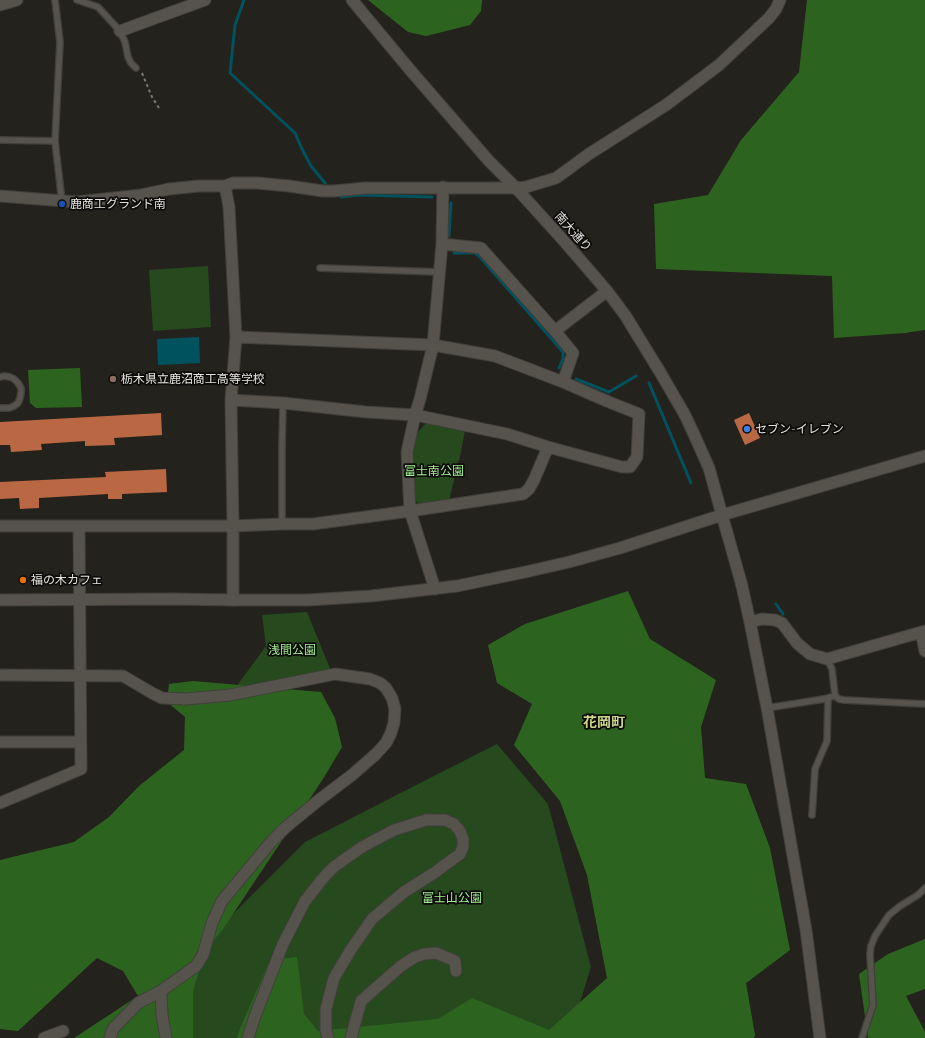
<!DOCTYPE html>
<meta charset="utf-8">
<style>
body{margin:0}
canvas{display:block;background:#23221c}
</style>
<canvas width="925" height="1038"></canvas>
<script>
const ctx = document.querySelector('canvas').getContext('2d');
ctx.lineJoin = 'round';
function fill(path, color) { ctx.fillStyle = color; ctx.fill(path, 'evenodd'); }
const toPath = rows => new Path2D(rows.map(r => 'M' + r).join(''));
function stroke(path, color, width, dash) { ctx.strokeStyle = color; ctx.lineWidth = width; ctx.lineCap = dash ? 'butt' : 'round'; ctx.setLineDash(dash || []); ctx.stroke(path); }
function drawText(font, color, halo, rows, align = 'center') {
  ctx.font = font + ' Quicksand,"Noto Sans JP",sans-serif'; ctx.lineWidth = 3.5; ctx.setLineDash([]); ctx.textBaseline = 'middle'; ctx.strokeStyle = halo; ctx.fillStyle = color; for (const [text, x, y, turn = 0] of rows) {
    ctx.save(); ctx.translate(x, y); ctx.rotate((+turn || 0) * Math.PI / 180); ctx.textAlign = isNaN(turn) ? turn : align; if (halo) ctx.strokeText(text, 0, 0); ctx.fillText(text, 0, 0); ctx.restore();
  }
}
fill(toPath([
 [208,266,211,327,153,331,149,270],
 [427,422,465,430,461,452,449,501,421,505,414,500,410,458,414,441,418,432],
 [307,612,331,671,236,687,266,646,262,615],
 [497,744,548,804,591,967,569,1038,159,1038,160,987,305,842,428,779]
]), '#26491e');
fill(toPath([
 [368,0,482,0,481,11,470,25,426,36,408,32],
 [807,0,925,0,925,330,905,333,834,338,832,276,656,269,654,204,708,195,741,140,799,72],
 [80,368,82,407,36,408,30,403,28,370],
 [628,591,650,639,716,680,701,727,705,778,746,784,770,848,790,950,746,983,755,1035,754,1038,237,1038,241,1026,270,960,297,957,304,1014,318,1031,438,1019,472,998,549,1030,607,978,587,875,560,801,514,745,532,704,497,683,488,645,525,624],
 [193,681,321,692,335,718,342,747,323,779,223,929,209,946,202,961,193,991,193,1038,74,1038,138,996,123,971,97,958,18,1031,0,1029,0,860,74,842,109,817,139,786,184,750,185,717,167,702,169,684],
 [925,939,925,989,906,996,925,1032,925,1038,868,1038,859,974,888,954]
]), '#2c641f');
fill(toPath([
 [199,337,200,363,158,365,157,339]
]), '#00525e');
stroke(toPath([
 [244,0,235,25,230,73,295,133,302,149,311,166,325,183],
 [341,197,359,195,432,197],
 [449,236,451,203],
 [454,253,475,253,480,257,563,352,563,359,559,368],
 [576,379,609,392,636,376],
 [649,383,691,483],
 [776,604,783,614]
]), '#00525e', 3);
fill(toPath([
 [161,413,162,435,114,438,115,445,85,446,85,441,41,444,42,450,11,452,10,445,0,445,0,422],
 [749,413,760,438,745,445,734,420],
 [166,469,167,492,122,494,122,499,108,499,108,494,39,498,39,508,20,509,19,498,0,499,0,482,106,477,105,472]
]), '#ba6843');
const service = toPath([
 [55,0,60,42,55,141,62,202],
 [77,0,98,7,120,31,125,42,128,57,131,63,136,68],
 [0,140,55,141],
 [320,268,440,272],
 [0,377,4,376,10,377,14,379,18,383,21,388,21,393,20,398,18,403,14,406,9,408,0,408],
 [282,524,282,446,283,403],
 [827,659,832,669,835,696,839,699,844,700,925,704],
 [767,708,824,699,831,697],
 [812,815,815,769,827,741,828,698],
 [862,1038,873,1005,870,954,871,946,875,936,889,915,900,906,918,895,925,888]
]);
const minor = toPath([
 [0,5,17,0],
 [120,31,205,0],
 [225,186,233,183,257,183,289,186,323,191,334,191,365,188,516,188,526,187,556,178,589,154,666,105,719,65,769,18,776,9,780,0],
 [0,196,77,202,141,195,169,189,199,186,225,186,229,207,236,337,231,400,233,526,233,600],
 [442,244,481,248,555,331,573,353,563,382],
 [555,331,607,291],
 [231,400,283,403,366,412,415,415,507,434,548,447,622,467,630,467,637,457,639,414,609,402,563,382,495,356,433,345,236,337],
 [0,526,233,526,282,524,313,524,410,511,523,494,529,489,534,480,548,447],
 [435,589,410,511,407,452,415,415,420,399,433,345,442,244,443,187],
 [750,622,762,619,775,620,782,623,797,643,804,649,810,654,827,659,925,631],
 [921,632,925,651],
 [0,675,123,676,152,693,162,698,186,699,230,695,335,674,370,679,380,683,386,688,392,698,395,709,394,723,391,733,386,743,376,754,352,775,319,800,286,827,271,842,222,901,212,923,203,955,196,966,161,991,138,1003,113,1029,110,1038],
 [0,742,80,742],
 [0,803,81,769,79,526],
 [161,991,162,1015,166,1038],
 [44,1038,63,1031],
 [248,1038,255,1016,283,944,305,901,324,877,335,866,362,847,394,830,426,820,445,820,454,824,460,831,463,839,463,847,460,854,434,873,404,892,372,919,350,951,334,978,326,1009,326,1030,328,1038],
 [351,1038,361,1001,401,966,415,957,424,954,436,953,455,961,456,971]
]);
const tertiary = toPath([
 [352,0,411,71,489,161,516,188,564,241,607,291,625,315,660,372,685,415,697,441,709,468,722,515,741,582,750,622,767,708,806,930,820,1038],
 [0,600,173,599,233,600,308,600,371,596,457,586,530,571,569,562,620,548,722,515,925,456]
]);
stroke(service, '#413f3a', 8);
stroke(minor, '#413f3a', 13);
stroke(tertiary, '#413f3a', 13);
stroke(toPath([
 [142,73,152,97,159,108]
]), '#797873', 2, [3, 3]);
stroke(service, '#55534c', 5.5);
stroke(minor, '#55534c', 11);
stroke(tertiary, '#55534c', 11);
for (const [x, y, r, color] of [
 [62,204,4,"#1a4fb4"],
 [113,379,4,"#8d6e63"],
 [747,429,4,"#3f7fe0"],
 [23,580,4,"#e8710a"]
]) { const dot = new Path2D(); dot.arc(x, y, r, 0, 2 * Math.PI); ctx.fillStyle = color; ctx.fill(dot); stroke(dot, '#0c0b09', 1.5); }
drawText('12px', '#e5e4e0', '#0c0b09', [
 ["鹿商工グランド南",70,204],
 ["栃木県立鹿沼商工高等学校",121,379],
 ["セブン-イレブン",755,429],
 ["福の木カフェ",31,580]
], 'left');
drawText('12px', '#e5e4e0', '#0c0b09', [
 ["南大通り",573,232,48]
]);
drawText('12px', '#a1ee90', '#0c0b09', [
 ["富士南公園",434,471],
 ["浅間公園",292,650],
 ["富士山公園",452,898]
]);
drawText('bold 14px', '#ccd588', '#0c0b09', [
 ["花岡町",604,723]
]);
</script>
